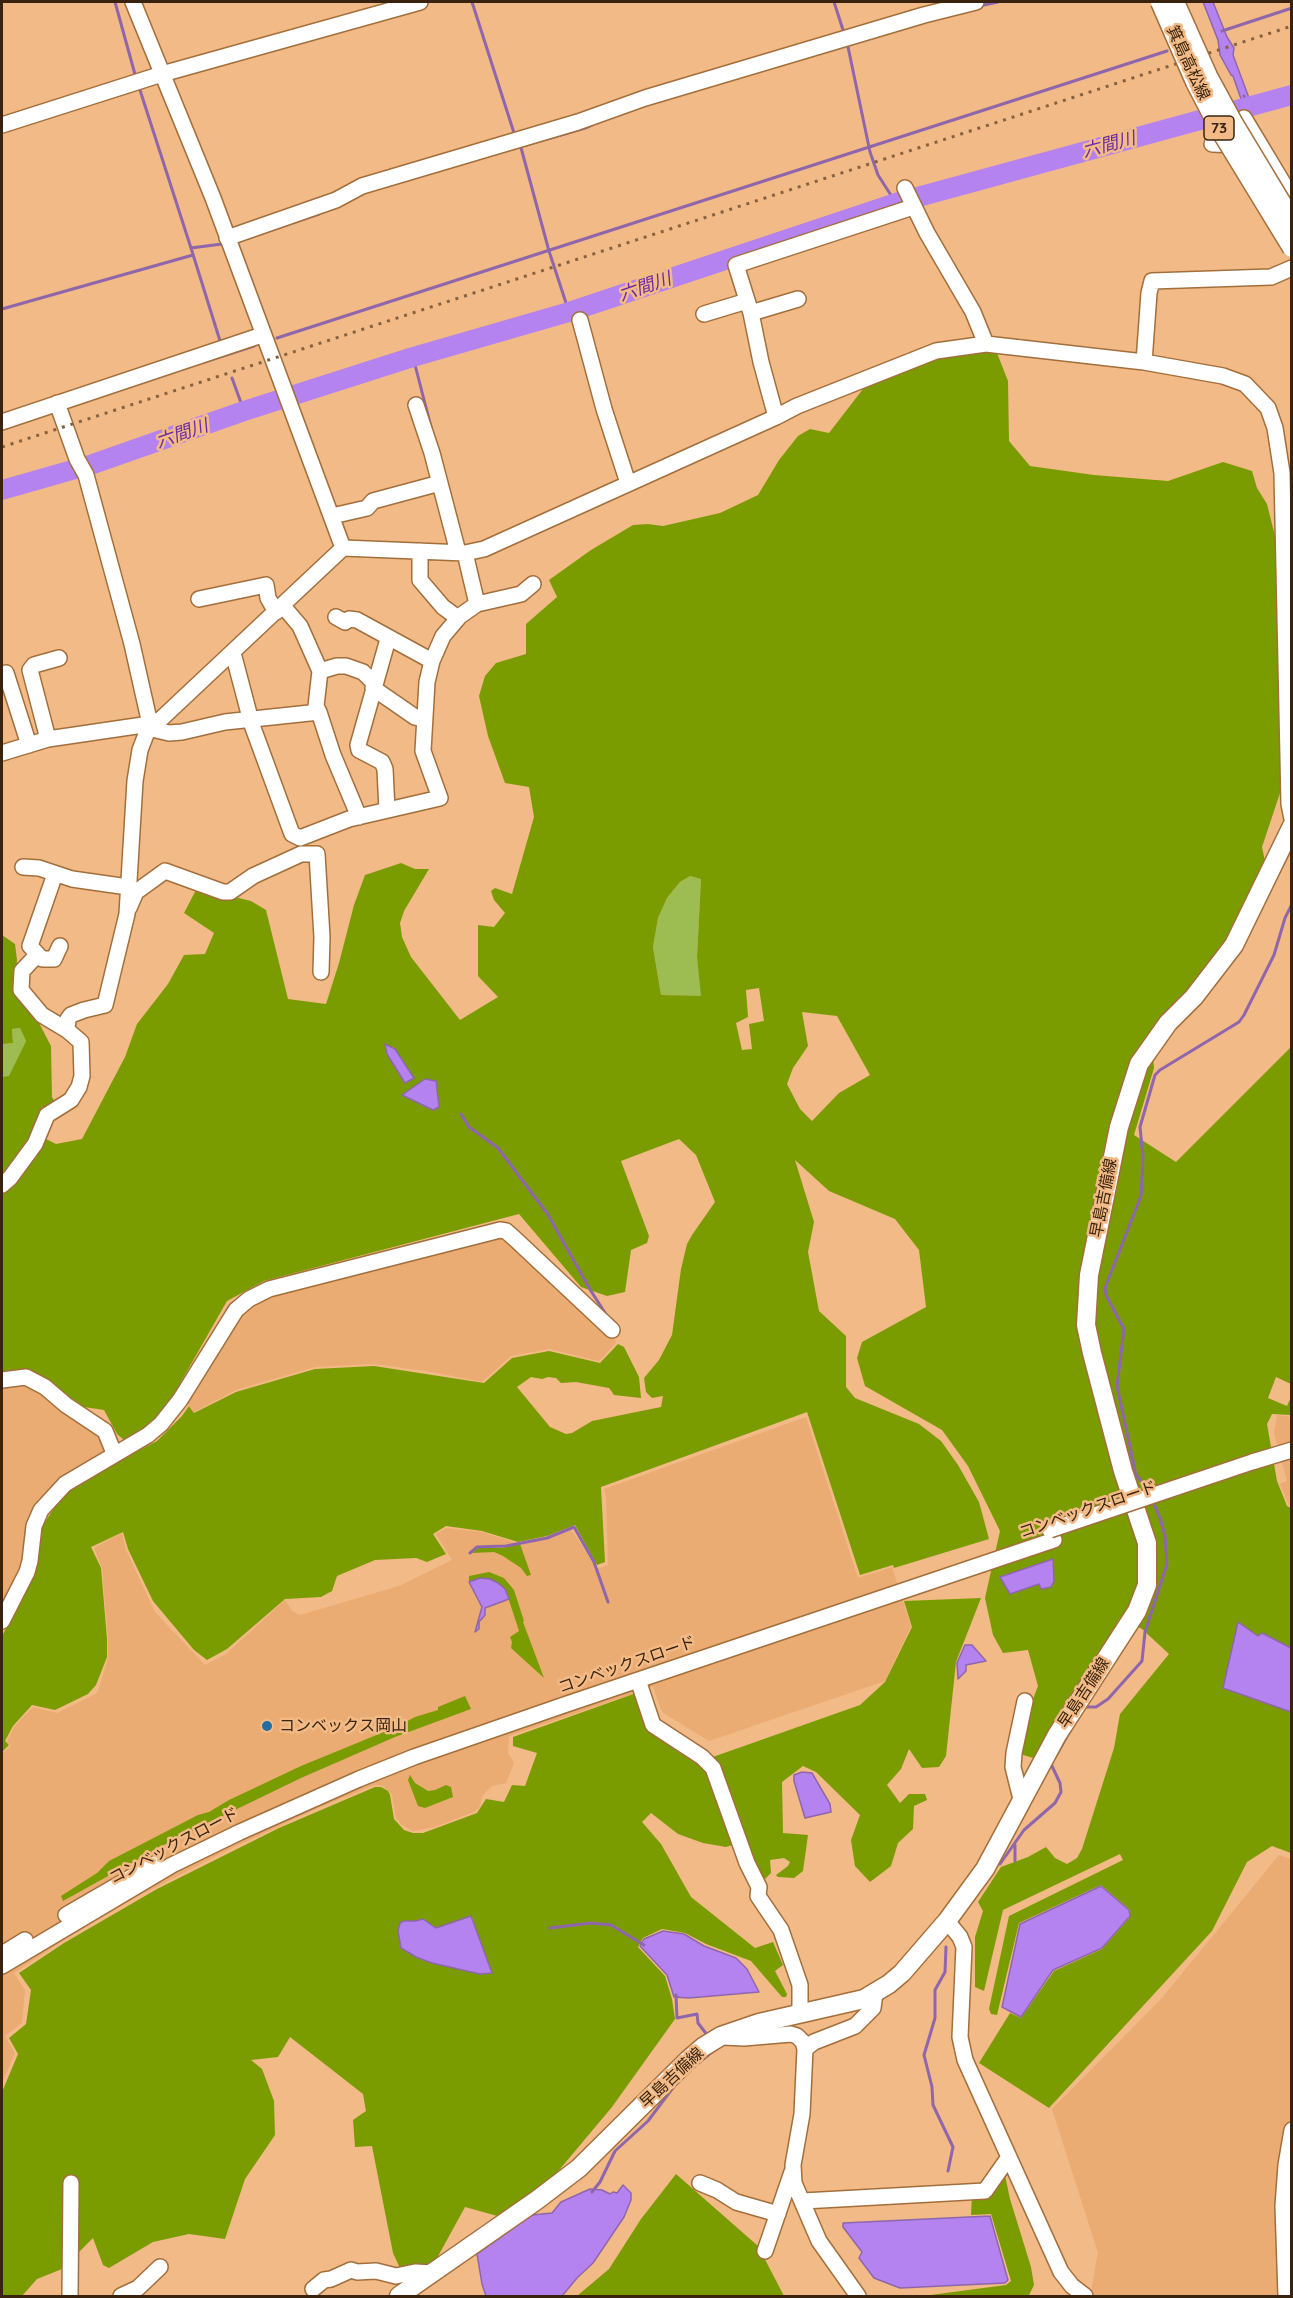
<!DOCTYPE html>
<meta charset="utf-8">
<style>
body{margin:0}
#map{position:relative;width:1293px;height:2298px;overflow:hidden;background:#f2ba86;font-family:Quicksand,sans-serif}
canvas{display:block}
.frame{position:absolute;inset:0;border:3px solid #39230e;pointer-events:none}
</style>
<div id="map">
<canvas width="1293" height="2298"></canvas>
<div class="frame"></div>
</div>
<script>
const ctx = document.querySelector('canvas').getContext('2d');
ctx.lineJoin = 'round';
function fill(path, color) { ctx.fillStyle = color; ctx.fill(path, 'evenodd'); }
const toPath = rows => new Path2D(rows.map(r => 'M' + r).join(''));
function stroke(path, color, width, dash) { ctx.strokeStyle = color; ctx.lineWidth = width; ctx.lineCap = dash ? 'butt' : 'round'; ctx.setLineDash(dash || []); ctx.stroke(path); }
function drawText(font, color, halo, rows, align = 'center') {
  ctx.font = font + ' Quicksand,"Noto Sans JP",sans-serif'; ctx.lineWidth = 5; ctx.setLineDash([]); ctx.textBaseline = 'middle'; ctx.strokeStyle = halo; ctx.fillStyle = color; for (const [text, x, y, turn = 0] of rows) {
    ctx.save(); ctx.translate(x, y); ctx.rotate((+turn || 0) * Math.PI / 180); ctx.textAlign = isNaN(turn) ? turn : align; if (halo) ctx.strokeText(text, 0, 0); ctx.fillText(text, 0, 0); ctx.restore();
  }
}
fill(toPath([
 [504,1222,610,1320,616,1343,599,1361,549,1349,511,1356,482,1382,432,1372,374,1364,315,1367,236,1390,194,1412,188,1403,175,1420,158,1437,109,1461,47,1510,31,1575,2,1632,2,1390,6,1387,23,1386,38,1390,102,1431,107,1452,145,1431,175,1398,229,1303,237,1298,265,1284],
 [1277,1415,1291,1417,1291,1506,1289,1505,1280,1484,1287,1481,1274,1433],
 [806,1417,858,1578,892,1567,911,1626,885,1681,709,1741,662,1712,653,1687,509,1736,508,1753,514,1763,506,1783,492,1786,483,1795,479,1808,474,1812,435,1827,413,1831,402,1825,396,1818,392,1794,381,1785,375,1785,318,1808,226,1851,135,1898,74,1934,14,1973,25,1990,22,2023,5,2036,15,2053,2,2083,2,1754,11,1746,7,1742,14,1727,33,1707,57,1713,95,1694,98,1691,108,1658,108,1640,102,1568,94,1548,122,1533,126,1550,155,1612,205,1665,226,1654,285,1600,292,1611,300,1615,399,1586,452,1560,436,1534,446,1528,482,1532,520,1544,548,1538,571,1529,597,1569,608,1565,606,1496,604,1489],
 [1279,1855,1291,1859,1291,2296,1090,2296,1098,2253,1052,2109,1161,1999]
]), '#eaac73');
fill(toPath([
 [690,876,701,879,697,957,702,997,661,995,653,947,658,918,667,898,680,882],
 [20,1028,26,1041,9,1077,2,1077,2,1044,13,1043,12,1029]
]), '#9dbc52');
fill(toPath([
 [995,348,1008,381,1009,441,1030,466,1094,475,1168,481,1223,462,1252,471,1257,488,1267,504,1277,544,1284,781,1262,847,1266,866,1227,944,1151,1038,1154,1068,1134,1135,1176,1162,1291,1047,1291,1384,1276,1377,1268,1398,1287,1406,1291,1397,1291,1415,1272,1414,1267,1424,1277,1481,1287,1506,1291,1508,1291,1648,1263,1634,1224,1688,1291,1712,1291,1853,1272,1846,1247,1862,1212,1931,1049,2108,979,2063,1010,2013,1021,2018,1054,1971,1102,1949,1130,1917,1130,1910,1101,1885,1019,1923,997,2015,991,2014,989,2009,1009,1916,1123,1860,1120,1854,1003,1910,984,1991,975,1987,975,1937,983,1911,978,1902,1001,1867,1028,1857,1046,1847,1055,1858,1067,1864,1077,1858,1082,1849,1114,1748,1120,1714,1169,1654,1142,1629,1120,1618,1044,1743,1038,1757,1033,1758,1020,1754,1025,1720,1038,1686,1028,1650,1003,1653,993,1635,985,1598,1000,1531,968,1466,942,1430,865,1386,857,1358,862,1342,926,1307,919,1250,895,1219,829,1191,795,1160,814,1222,808,1252,819,1311,846,1336,846,1387,855,1398,919,1424,941,1441,958,1465,979,1502,989,1539,894,1568,893,1565,860,1575,807,1412,601,1487,605,1562,597,1565,575,1525,547,1536,518,1542,482,1531,446,1526,433,1534,446,1554,427,1562,416,1558,375,1560,337,1576,332,1591,321,1597,285,1599,227,1649,207,1660,194,1650,153,1601,128,1549,123,1532,91,1547,101,1568,107,1639,107,1657,96,1685,88,1694,55,1710,32,1705,13,1726,5,1741,9,1745,2,1752,2,1636,33,1576,41,1528,64,1493,99,1471,157,1441,182,1416,189,1406,194,1413,236,1392,315,1369,374,1366,484,1383,512,1358,549,1351,600,1363,618,1344,624,1347,639,1377,641,1398,614,1395,609,1388,576,1382,561,1383,556,1378,548,1377,542,1379,531,1377,517,1387,550,1427,566,1434,572,1433,592,1421,661,1407,663,1396,652,1398,646,1392,644,1378,659,1360,672,1335,681,1269,687,1244,692,1235,715,1202,696,1155,679,1139,621,1161,649,1236,647,1243,631,1250,625,1292,607,1296,581,1287,519,1214,264,1281,227,1301,174,1394,158,1415,142,1430,124,1440,117,1434,104,1410,84,1407,36,1373,7,1372,2,1374,2,1077,9,1076,26,1041,20,1028,12,1029,13,1043,2,1044,2,935,15,944,17,960,16,990,38,1021,51,1046,52,1097,60,1112,47,1130,46,1139,56,1144,82,1139,125,1057,137,1024,168,984,184,955,205,954,214,933,184,913,197,888,251,901,266,910,288,999,326,1004,339,963,354,905,365,875,401,863,415,869,429,869,404,911,400,923,402,937,411,957,460,1020,498,997,478,976,478,925,494,927,505,913,494,900,491,891,495,888,512,894,534,817,529,787,505,783,488,736,479,696,485,676,496,663,526,654,526,624,557,597,549,580,591,550,633,525,648,524,663,526,720,513,758,495,779,460,798,436,810,429,829,433,863,389,894,374,937,357],
 [690,876,701,879,697,957,701,996,661,995,653,947,658,918,667,898,680,882],
 [759,988,764,1021,749,1024,752,1049,742,1050,736,1023,748,1017,746,990],
 [802,1012,837,1016,870,1075,839,1093,812,1121,800,1109,787,1084,793,1068,808,1046],
 [520,1544,531,1575,527,1576,521,1568,503,1556,494,1552,472,1553,478,1548,502,1548],
 [489,1572,504,1578,514,1590,524,1621,523,1622,544,1678,511,1648,512,1642,510,1637,519,1631,507,1594,480,1578,469,1582,469,1576],
 [981,1598,956,1662,946,1756,939,1767,922,1768,909,1749,901,1769,887,1785,900,1803,909,1794,925,1794,927,1800,914,1806,913,1829,898,1843,891,1866,870,1882,855,1866,851,1840,860,1815,816,1772,803,1766,782,1782,783,1833,808,1835,803,1871,794,1878,778,1877,776,1875,788,1866,790,1862,784,1858,770,1860,771,1873,765,1879,756,1870,746,1841,726,1847,703,1843,678,1834,651,1813,642,1822,661,1844,691,1897,755,1948,773,1942,783,1965,775,1971,787,1994,786,1997,782,1997,751,1961,706,1944,685,1933,662,1929,643,1938,638,1947,665,1976,672,1999,675,2019,612,2107,555,2175,501,2217,465,2207,436,2260,424,2267,410,2269,399,2266,393,2253,372,2146,355,2147,353,2120,366,2111,363,2094,290,2037,278,2057,251,2060,262,2069,274,2101,275,2135,245,2179,225,2239,189,2234,153,2242,109,2268,103,2265,93,2238,62,2269,37,2279,22,2296,2,2296,2,2092,18,2054,9,2038,26,2024,31,1990,19,1973,64,1943,157,1889,279,1828,375,1787,381,1787,388,1791,390,1795,394,1819,404,1830,413,1833,423,1833,477,1813,486,1799,504,1802,512,1785,525,1786,537,1753,513,1746,513,1737,639,1692,649,1723,710,1758,860,1705,885,1682,912,1627,904,1601],
 [465,1696,471,1709,395,1737,301,1778,173,1840,63,1901,61,1896,97,1873,109,1861,198,1815,209,1812,229,1800,301,1766,396,1727,415,1717,438,1710,438,1707],
 [410,1775,415,1783,428,1791,435,1790,446,1785,451,1787,453,1797,425,1808,418,1806,408,1780],
 [1004,2170,1010,2199,1031,2267,1034,2285,1029,2295,923,2296,1006,2285,1011,2281,991,2214,971,2215,972,2196],
 [676,2174,758,2246,784,2296,577,2296,609,2269,641,2219]
]), '#7b9c00');
const water = toPath([
 [1203,2,1213,2,1227,37,1234,48,1233,55,1249,98,1241,99,1233,76,1231,75,1220,55,1218,40,1203,2],
 [385,1044,395,1049,414,1078,405,1083,387,1054,385,1044],
 [425,1079,436,1081,439,1107,433,1110,402,1095,425,1079],
 [1053,1559,1054,1581,1051,1587,1041,1589,1039,1584,1010,1594,1000,1577,1053,1559],
 [480,1578,490,1579,498,1583,505,1589,509,1599,485,1608,485,1615,479,1622,479,1629,475,1632,482,1607,469,1582,480,1578],
 [1238,1622,1258,1636,1262,1633,1291,1648,1291,1712,1223,1688,1238,1622],
 [965,1645,972,1645,986,1661,966,1665,966,1671,958,1679,957,1663,965,1645],
 [802,1772,812,1773,830,1804,831,1812,805,1818,794,1781,794,1775,802,1772],
 [1101,1886,1129,1910,1130,1916,1102,1948,1053,1970,1021,2017,1002,2007,1020,1924,1101,1886],
 [471,1916,492,1973,480,1974,432,1963,416,1957,401,1948,398,1931,400,1923,404,1921,416,1921,423,1919,436,1928,471,1916],
 [663,1931,684,1934,704,1946,736,1958,747,1969,759,1992,689,1998,674,1997,667,1975,640,1946,644,1939,663,1931],
 [623,2185,631,2193,631,2200,624,2217,593,2263,577,2278,562,2296,486,2296,482,2284,477,2254,532,2215,552,2213,561,2202,590,2189,602,2190,610,2194,613,2192,617,2193,623,2185],
 [990,2216,1008,2280,1005,2283,900,2288,874,2278,859,2258,862,2252,843,2227,843,2223,990,2216]
]);
fill(water, '#b483ef');
stroke(water, '#8f66ac', 1.5);
stroke(toPath([
 [115,2,136,78],
 [472,2,515,136],
 [834,2,844,33],
 [979,6,998,2],
 [1222,31,1292,8],
 [847,42,870,152,878,175,896,203],
 [139,87,191,248],
 [1244,96,1248,107],
 [520,144,549,251,569,312],
 [526,145,585,128,592,125],
 [268,231,319,214],
 [2,309,193,255],
 [277,338,1167,51],
 [221,344,191,248,222,244],
 [413,357,431,427],
 [204,362,254,346],
 [232,378,244,411],
 [461,1114,469,1127,498,1148,547,1213,591,1291,609,1319],
 [1149,1493,1144,1484,1136,1475,1117,1386,1124,1329,1106,1295,1105,1288,1141,1196,1143,1157,1140,1127,1155,1075,1160,1070,1239,1022,1244,1015,1274,955,1285,918,1292,904],
 [470,1553,477,1547,506,1546,547,1538,574,1527,594,1562,608,1602],
 [1083,1709,1084,1707,1096,1707,1108,1699,1142,1661,1145,1632,1167,1564,1165,1536,1160,1518,1153,1502],
 [1057,1754,1070,1731],
 [1015,1845,1015,1861],
 [1000,1864,1024,1830,1055,1803,1061,1792,1060,1783,1051,1764,1052,1762],
 [550,1928,591,1923,611,1925,644,1945],
 [946,1947,945,1972,935,1990,935,2018,924,2055,932,2087,933,2105,953,2147,948,2171],
 [676,1995,677,2018,697,2014,698,2023,708,2036],
 [697,2064,717,2048],
 [592,2192,600,2182,615,2151,648,2121,675,2085]
]), '#8f66ac', 3);
stroke(toPath([
 [2,490,93,464,244,411,413,357,569,312,896,203,1292,95]
]), '#b483ef', 20);
const minor = toPath([
 [133,2,213,198,343,548],
 [1244,118,1292,198],
 [2,125,162,74,420,2],
 [1212,144,1239,145],
 [905,188,927,233,973,312,986,344],
 [227,238,336,200,362,186,578,122,645,98,924,15,976,2],
 [751,313,798,299],
 [704,314,747,301],
 [580,320,604,409,628,483],
 [1144,362,1149,293,1152,281,1271,277,1292,268],
 [416,405,432,453,458,552],
 [776,417,761,362,751,313,736,265,913,207],
 [2,422,262,335],
 [332,516,367,508,373,501,440,483],
 [420,551,420,580,443,607,458,618],
 [199,599,266,585,268,598,276,612],
 [477,604,521,594,533,584],
 [283,606,300,626,320,671],
 [336,617,345,622,349,619,357,620,432,661],
 [233,653,252,725,292,834,300,838,349,819,440,798,423,751,427,682,432,661,443,636,460,616,477,604,465,553],
 [6,673,29,745],
 [373,688,415,717,423,719],
 [319,712,316,706,320,671,337,666,346,666,363,672,374,683],
 [148,728,169,733,182,732,225,722,319,712,333,755,359,817],
 [48,739,30,670,34,665,59,658],
 [2,753,48,739,150,724,161,719,343,548,465,553,484,549,776,417,797,406,936,351,986,344,1144,362,1223,376,1245,384,1268,408,1275,428,1282,473,1289,804,1292,819],
 [387,810,385,769,382,762,359,750,358,745,388,639],
 [23,867,39,868,72,879,128,887],
 [55,874,30,946,42,959,54,959,60,946],
 [129,908,136,892,165,871,223,892,230,892,253,876,301,854,317,854,322,937,321,972],
 [37,955,22,971,21,990,42,1015,67,1030],
 [2,1185,10,1178,35,1144,47,1115,71,1100,79,1087,82,1076,81,1042,67,1030,68,1019,71,1015,84,1010,105,1005,127,914,135,781,140,750,150,724,132,644,86,475,77,459,57,403],
 [2,1380,26,1377,45,1387,66,1405,105,1431,114,1453],
 [1252,1462,1292,1450],
 [2,1621,27,1572,30,1561,34,1526,41,1510,65,1484,148,1435,161,1424,180,1400,236,1310,249,1299,269,1289,500,1230,506,1231,514,1238,612,1330],
 [638,1680,653,1725,702,1757,713,1768,747,1863,759,1887,758,1896,781,1930,800,1985,800,2014],
 [1022,1803,1013,1767,1014,1753,1025,1701],
 [66,1915,154,1864],
 [947,1921,960,1937,964,1947,960,2037,965,2060,1061,2272,1072,2286,1085,2296],
 [2,1954,25,1940],
 [2,1966,172,1865,240,1832,359,1779,414,1757,564,1705,1054,1540],
 [723,2037,744,2038,791,2034,797,2036,803,2042,805,2049],
 [700,2183,717,2190,736,2202,778,2214],
 [803,2201,985,2191,1009,2157],
 [765,2251,792,2172],
 [313,2289,324,2280,331,2279,351,2270,357,2272,376,2271,396,2276,415,2272,433,2273],
 [70,2296,71,2183],
 [121,2296,138,2288,160,2267],
 [858,2296,819,2241,794,2183,793,2165,802,2114,805,2049,814,2042,855,2026,873,2008,875,1993],
 [1286,2296,1283,2206,1286,2165,1292,2130]
]);
const major = toPath([
 [399,2296,537,2200,579,2168,688,2060,703,2047,721,2036,759,2023,864,1999,889,1984,902,1973,947,1921,985,1869,1057,1735,1137,1611,1147,1585,1147,1543,1123,1471,1092,1353,1086,1325,1089,1275,1119,1127,1139,1064,1168,1023,1194,997,1234,945,1292,826]
]);
stroke(minor, '#a26f3c', 18);
stroke(major, '#a26f3c', 21);
stroke(minor, '#fff', 15);
stroke(major, '#fff', 18);
stroke(toPath([
 [2,447,1292,26]
]), '#866240', 3, [3, 6]);
const minorBridge = toPath([
 [1050,1530,1252,1462]
]);
const majorBridge = toPath([
 [1160,2,1195,82,1220,130,1292,248],
 [1175,2,1208,76,1234,124,1292,220]
]);
stroke(minorBridge, '#a26f3c', 18, []);
stroke(majorBridge, '#a26f3c', 21, []);
stroke(minorBridge, '#fff', 15);
stroke(majorBridge, '#fff', 18);
for (const [x, y, r, color] of [
 [267,1726,6,"#236da0"]
]) { const dot = new Path2D(); dot.arc(x, y, r, 0, 2 * Math.PI); ctx.fillStyle = color; ctx.fill(dot); stroke(dot, '#f2ba86', 2); }
for (const [x, y, w] of [
 [1219,128,30]
]) { const box = new Path2D(); box.roundRect(x - w / 2, y - 12, w, 24, 4.5); ctx.fillStyle = '#f2ba86'; ctx.fill(box); stroke(box, '#39230e', 1.5); }
drawText('bold 15px', '#39230e', null, [
 ["73",1219,128]
]);
drawText('16px', '#39230e', '#f2ba86', [
 ["箕島高松線",1188,63,65],
 ["早島吉備線",1104,1198,-79],
 ["コンベックスロード",1088,1510,-19],
 ["コンベックスロード",627,1665,-19],
 ["早島吉備線",1084,1693,-57],
 ["コンベックスロード",174,1846,-28],
 ["早島吉備線",672,2078,-43]
]);
drawText('16px', '#39230e', '#f2ba86', [
 ["コンベックス岡山",279,1726]
], 'left');
drawText('italic 18px', '#6c29a7', '#f2ba86', [
 ["六間川",1109,145,-15],
 ["六間川",645,287,-19],
 ["六間川",182,434,-19]
]);
</script>
